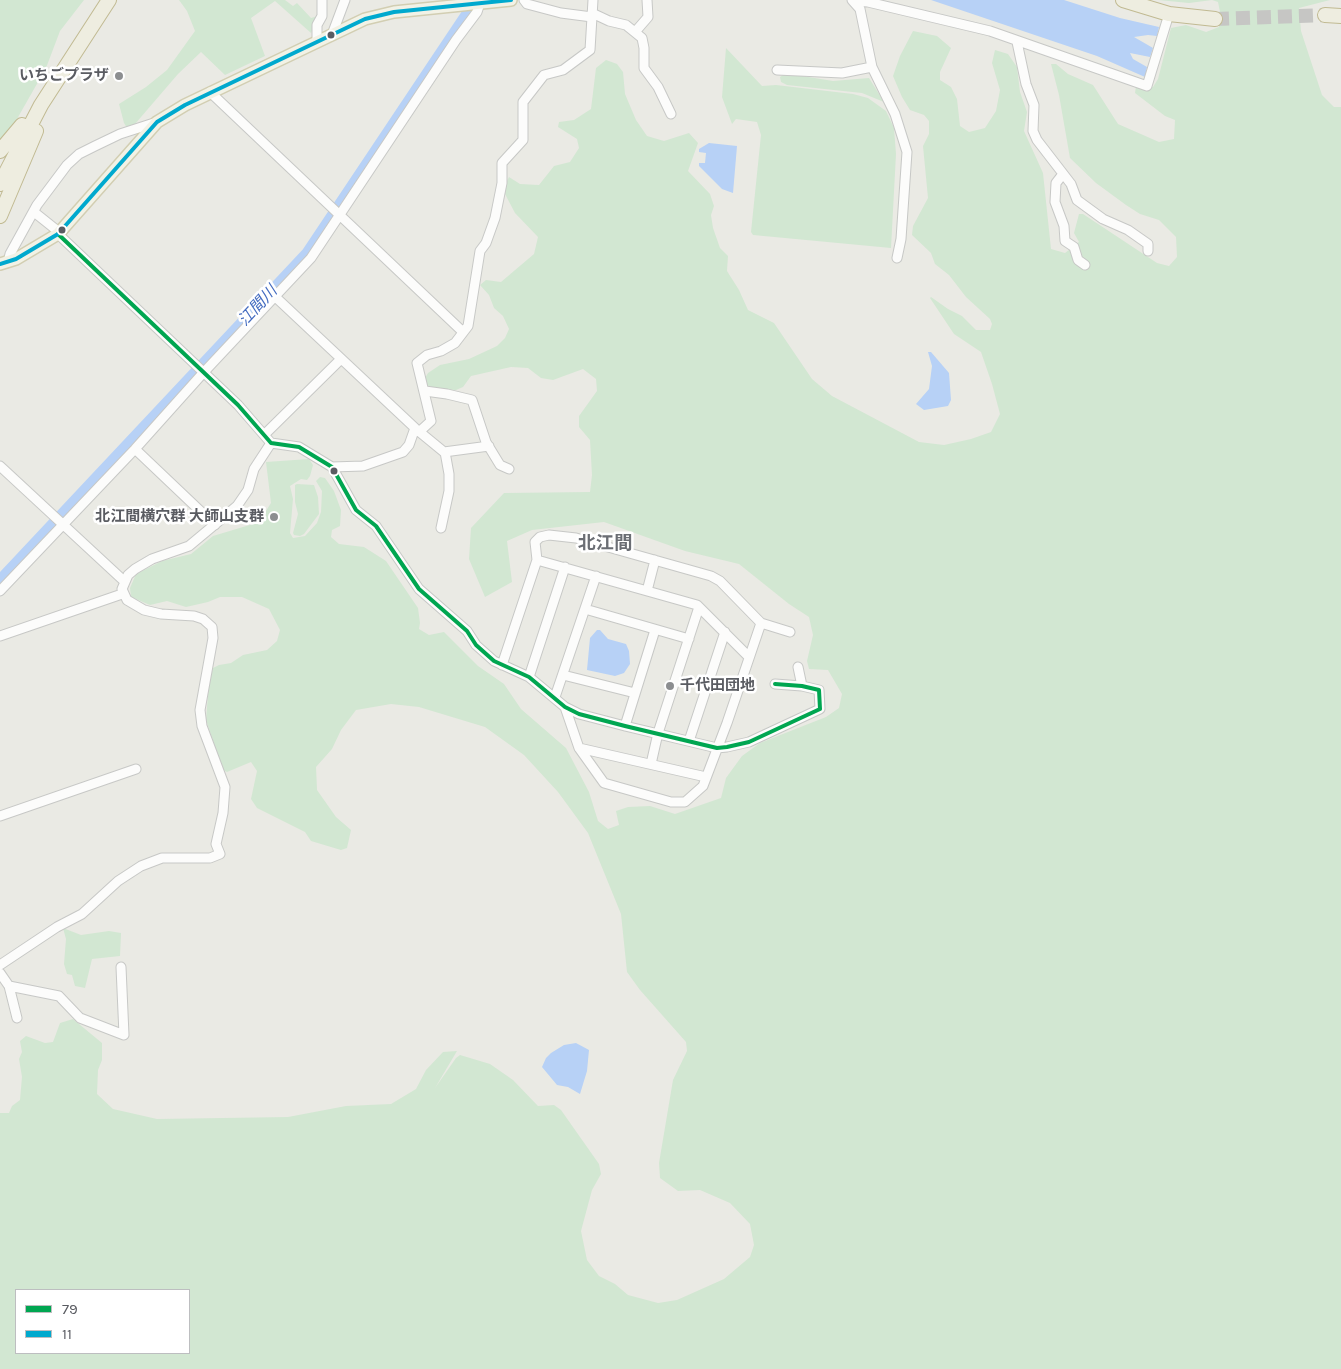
<!DOCTYPE html>
<meta charset="utf-8">
<style>
body{margin:0}
#map{position:relative;width:1341px;height:1369px;overflow:hidden;background:#eaeae4;font-family:Karla,sans-serif}
canvas{display:block}
.legend{position:absolute;left:15px;top:1289px;width:175px;height:65px;box-sizing:border-box;background:#fff;border:1px solid #bdbec0;margin:0;padding:6px 9px;list-style:none;font-size:15px;color:#5a5c62}
.legend li{display:flex;align-items:center;gap:10px;height:25px}
.legend b{width:25px;border:1px solid #bdbec0}
</style>
<div id="map">
<canvas width="1341" height="1369"></canvas>
<ul class="legend">
<li><b style="height:6px;background:#00a651"></b>79</li>
<li><b style="height:6px;background:#00a9ce"></b>11</li>
</ul>
</div>
<script>
const ctx = document.querySelector('canvas').getContext('2d');
ctx.lineJoin = 'round';
function fill(path, color) { ctx.fillStyle = color; ctx.fill(path, 'evenodd'); }
const toPath = rows => new Path2D(rows.map(r => 'M' + r).join(''));
function stroke(path, color, width, dash) { ctx.strokeStyle = color; ctx.lineWidth = width; ctx.lineCap = dash ? 'butt' : 'round'; ctx.setLineDash(dash || []); ctx.stroke(path); }
function drawText(font, color, halo, rows, align = 'center') {
  ctx.font = font + ' Karla,"Noto Sans JP",sans-serif'; ctx.lineWidth = 5; ctx.setLineDash([]); ctx.textBaseline = 'middle'; ctx.strokeStyle = halo; ctx.fillStyle = color; for (const [text, x, y, turn = 0] of rows) {
    ctx.save(); ctx.translate(x, y); ctx.rotate((+turn || 0) * Math.PI / 180); ctx.textAlign = isNaN(turn) ? turn : align; if (halo) ctx.strokeText(text, 0, 0); ctx.fillText(text, 0, 0); ctx.restore();
  }
}
fill(toPath([
 [0,0,84,0,60,31,46,68,9,133,0,143],
 [179,0,285,0,293,6,297,3,311,18,318,16,311,33,275,1,251,18,265,56,225,75,201,52,178,74,129,131,124,123,119,104,146,87,167,70,195,31,187,11],
 [1158,0,1330,0,1299,8,1301,31,1322,95,1334,107,1341,107,1341,1369,0,1369,0,1113,9,1113,12,1106,20,1100,22,1077,19,1059,22,1052,20,1041,26,1036,45,1043,53,1042,60,1023,73,1019,102,1043,102,1060,98,1070,97,1094,113,1109,157,1119,288,1117,346,1106,391,1104,416,1089,426,1070,443,1052,457,1051,435,1088,456,1058,460,1055,490,1064,513,1080,538,1106,554,1105,561,1110,599,1164,601,1174,592,1190,581,1231,587,1260,599,1276,615,1284,628,1295,658,1303,677,1300,724,1279,750,1257,754,1245,750,1224,730,1203,700,1190,678,1191,660,1178,659,1163,673,1080,687,1051,686,1042,640,990,627,972,621,914,588,833,558,792,524,755,485,727,419,707,391,704,356,710,341,730,332,749,316,767,317,790,336,817,351,830,347,848,341,850,311,841,305,832,257,808,251,799,257,771,251,762,227,772,223,770,206,720,209,682,213,668,219,665,231,663,243,655,267,650,277,641,280,630,269,609,242,597,220,597,208,602,186,607,167,601,150,605,131,597,130,588,136,574,162,561,191,554,213,536,253,524,264,514,271,503,266,462,309,459,313,465,310,476,307,480,301,479,290,486,293,499,290,533,293,538,305,536,317,523,321,512,322,491,316,481,320,477,325,478,334,491,341,510,340,526,332,530,331,537,339,544,364,547,386,561,418,608,420,623,419,629,429,635,444,632,478,666,504,684,521,709,566,748,589,792,598,821,608,829,619,825,616,811,628,807,650,806,675,814,721,798,726,778,742,756,760,743,826,717,839,708,842,694,828,670,809,669,807,661,813,635,809,617,789,604,739,564,685,551,604,522,532,530,507,541,512,582,485,597,469,559,471,528,504,493,590,492,592,475,590,440,579,427,579,416,597,391,596,379,583,369,553,380,541,378,528,368,511,367,471,376,463,387,456,390,430,389,426,385,425,378,428,373,440,365,469,359,497,346,505,338,509,329,503,316,494,308,489,295,480,285,486,280,501,282,534,254,538,237,515,213,505,194,507,181,509,177,520,184,539,185,554,166,570,162,579,148,577,139,558,127,559,122,574,120,591,109,596,68,606,60,617,64,623,72,625,94,636,120,647,136,664,141,689,133,698,143,688,171,710,194,714,206,711,215,713,228,720,248,728,256,727,271,739,290,748,310,774,323,812,379,832,396,919,442,944,445,971,439,991,432,1000,414,992,384,981,352,954,334,930,298,931,297,948,309,962,316,976,330,990,330,992,324,990,319,966,297,949,275,935,264,931,253,912,235,913,226,928,198,923,146,929,134,929,121,924,115,910,110,902,97,893,76,900,56,913,31,937,36,951,48,940,72,940,80,951,87,957,99,960,126,969,132,985,128,996,111,1000,90,992,63,995,50,1008,54,1017,67,1020,92,1027,112,1024,131,1043,173,1051,249,1065,253,1079,242,1074,233,1079,214,1083,214,1157,263,1169,266,1177,257,1176,237,1159,220,1140,214,1126,205,1096,183,1070,158,1059,95,1051,64,1056,64,1068,74,1093,85,1118,124,1159,142,1174,139,1175,120,1165,116,1135,93,1136,86,1141,89,1153,87,1158,79,1171,28,1186,25,1206,32,1219,27,1220,12,1218,2,1212,0,1189,3],
 [16,1290,189,1290,189,1353,16,1353],
 [726,48,762,86,776,85,853,94,868,98,886,111,894,128,896,154,891,248,753,235,751,232,761,135,757,122,736,119,732,124,722,97],
 [790,74,833,81,869,78,884,102,862,93,787,85,781,82,780,77,783,75],
 [297,484,314,485,318,497,319,514,304,534,300,536,294,535,293,533,298,514,295,502,295,485],
 [63,928,81,935,109,931,121,933,120,956,92,959,85,988,75,986,72,975,67,974,64,964,66,939]
]), '#d2e7d2');
fill(toPath([
 [931,0,1064,0,1120,18,1159,27,1157,36,1148,35,1134,37,1153,48,1150,57,1130,53,1133,59,1147,67,1145,77,1097,56],
 [709,143,737,146,733,193,722,189,699,166,699,163,705,163,706,153,699,152,699,149],
 [928,352,931,352,949,373,951,400,948,406,924,410,916,404,929,389,932,366],
 [597,630,600,630,608,639,626,644,629,651,630,664,624,673,615,676,587,670,590,638],
 [576,1043,589,1050,587,1071,580,1094,568,1087,557,1085,542,1067,546,1058,551,1053,564,1045]
]), '#b7d1f6');
stroke(toPath([
 [0,580,307,253,476,0]
]), '#b7d1f6', 11);
stroke(toPath([
 [1215,19,1325,15]
]), '#c6c6c4', 14, [14, 7]);
const minor = toPath([
 [524,0,527,4,561,13,592,17],
 [852,0,860,9,872,67,895,114,907,152,901,239,897,258],
 [854,1,868,2,990,31,1147,86,1169,14],
 [592,13,609,21,626,25,642,38,644,48,644,68,658,87,671,114],
 [333,32,345,0],
 [635,32,648,17,647,0],
 [317,40,317,25,322,16,322,0],
 [1017,42,1026,84,1034,105,1033,131,1037,140,1071,184,1077,200,1103,219,1128,230,1148,244,1148,251],
 [777,70,842,73,872,67],
 [210,92,463,332],
 [1063,174,1056,183,1055,202,1064,226,1065,241,1074,247,1078,260,1085,265],
 [34,212,59,232],
 [58,234,238,405,271,443,299,447,332,467,356,510,376,526,419,589,467,631,476,645,494,661,529,677,565,707,579,714,625,726,717,748,727,747,749,742,820,709,819,690,802,686,775,684],
 [8,262,10,254,37,205,67,165,79,154,95,146,120,134,157,122],
 [268,290,415,428,409,445,403,452,363,466,332,467],
 [425,391,447,394,472,400,486,442,500,465,509,469],
 [416,429,444,452,489,446],
 [419,432,431,421,417,363,427,355,441,351,455,343,468,326,480,251,486,243,495,218,502,183,502,163,523,140,523,102,544,75,563,70,590,50,593,0],
 [264,435,341,359],
 [135,449,215,525],
 [0,466,124,581],
 [441,528,449,491,449,474,445,452],
 [537,560,697,605,749,657],
 [0,591,135,449,204,372,311,258,456,40,477,12,480,3],
 [647,591,655,560],
 [585,609,689,639],
 [761,623,790,632],
 [0,636,122,594],
 [502,665,537,560,535,542,540,537,549,535,576,538,711,576,720,581,761,623,727,723,703,786,685,802,671,802,604,783,579,748,565,707],
 [798,667,802,686],
 [563,675,635,693],
 [529,677,565,567],
 [555,697,596,576],
 [625,726,655,630],
 [689,741,725,632],
 [579,748,706,777],
 [651,764,658,733,699,607],
 [0,816,136,769],
 [0,965,57,927,82,914,118,881,141,866,162,858,210,858,220,854,216,844,223,813,225,787,202,726,200,710,213,638,212,627,203,619,194,616,161,614,144,610,127,600,122,589,128,575,135,569,152,559,189,546,237,506,248,490,254,469,271,443],
 [0,973,9,986,59,996,80,1018,124,1035,121,967],
 [9,986,17,1018]
]);
const major = toPath([
 [0,264,16,259,58,234,157,122,185,105,365,19,394,12,511,0]
]);
const highway = toPath([
 [1123,0,1169,14,1215,19],
 [1325,15,1341,16],
 [0,151,22,125],
 [0,184,41,105,109,0],
 [0,216,36,131]
]);
stroke(minor, '#c7c8c6', 11);
stroke(major, '#d2ceb2', 14);
stroke(highway, '#c1ba92', 16);
stroke(minor, '#fcfcfb', 9);
stroke(major, '#f2f2e6', 11);
stroke(highway, '#eeede0', 14);
stroke(toPath([
 [58,234,238,405,271,443,299,447,332,467,356,510,376,526,419,589,467,631,476,645,494,661,529,677,565,707,579,714,625,726,717,748,727,747,749,742,820,709,819,690,802,686,775,684]
]), '#00a651', 4);
stroke(toPath([
 [0,264,16,259,58,234,157,122,185,105,365,19,394,12,511,0]
]), '#00a9ce', 4);
for (const [x, y, r, color] of [
 [331,35,4.5,"#5a5c62"],
 [119,76,5,"#8c8e90"],
 [62,230,4.5,"#5a5c62"],
 [334,471,4.5,"#5a5c62"],
 [274,517,5,"#8c8e90"],
 [670,686,5,"#8c8e90"]
]) { const dot = new Path2D(); dot.arc(x, y, r, 0, 2 * Math.PI); ctx.fillStyle = color; ctx.fill(dot); stroke(dot, '#fff', 2); }
drawText('bold 15px', '#5a5c62', '#fff', [
 ["いちごプラザ",109,76],
 ["北江間横穴群 大師山支群",264,517],
 ["千代田団地",680,686,"left"]
], 'right');
drawText('italic 16px', '#446cc0', '#fff', [
 ["江間川",258,306,-47]
]);
drawText('bold 18px', '#6b6e74', '#fff', [
 ["北江間",605,544]
]);
</script>
